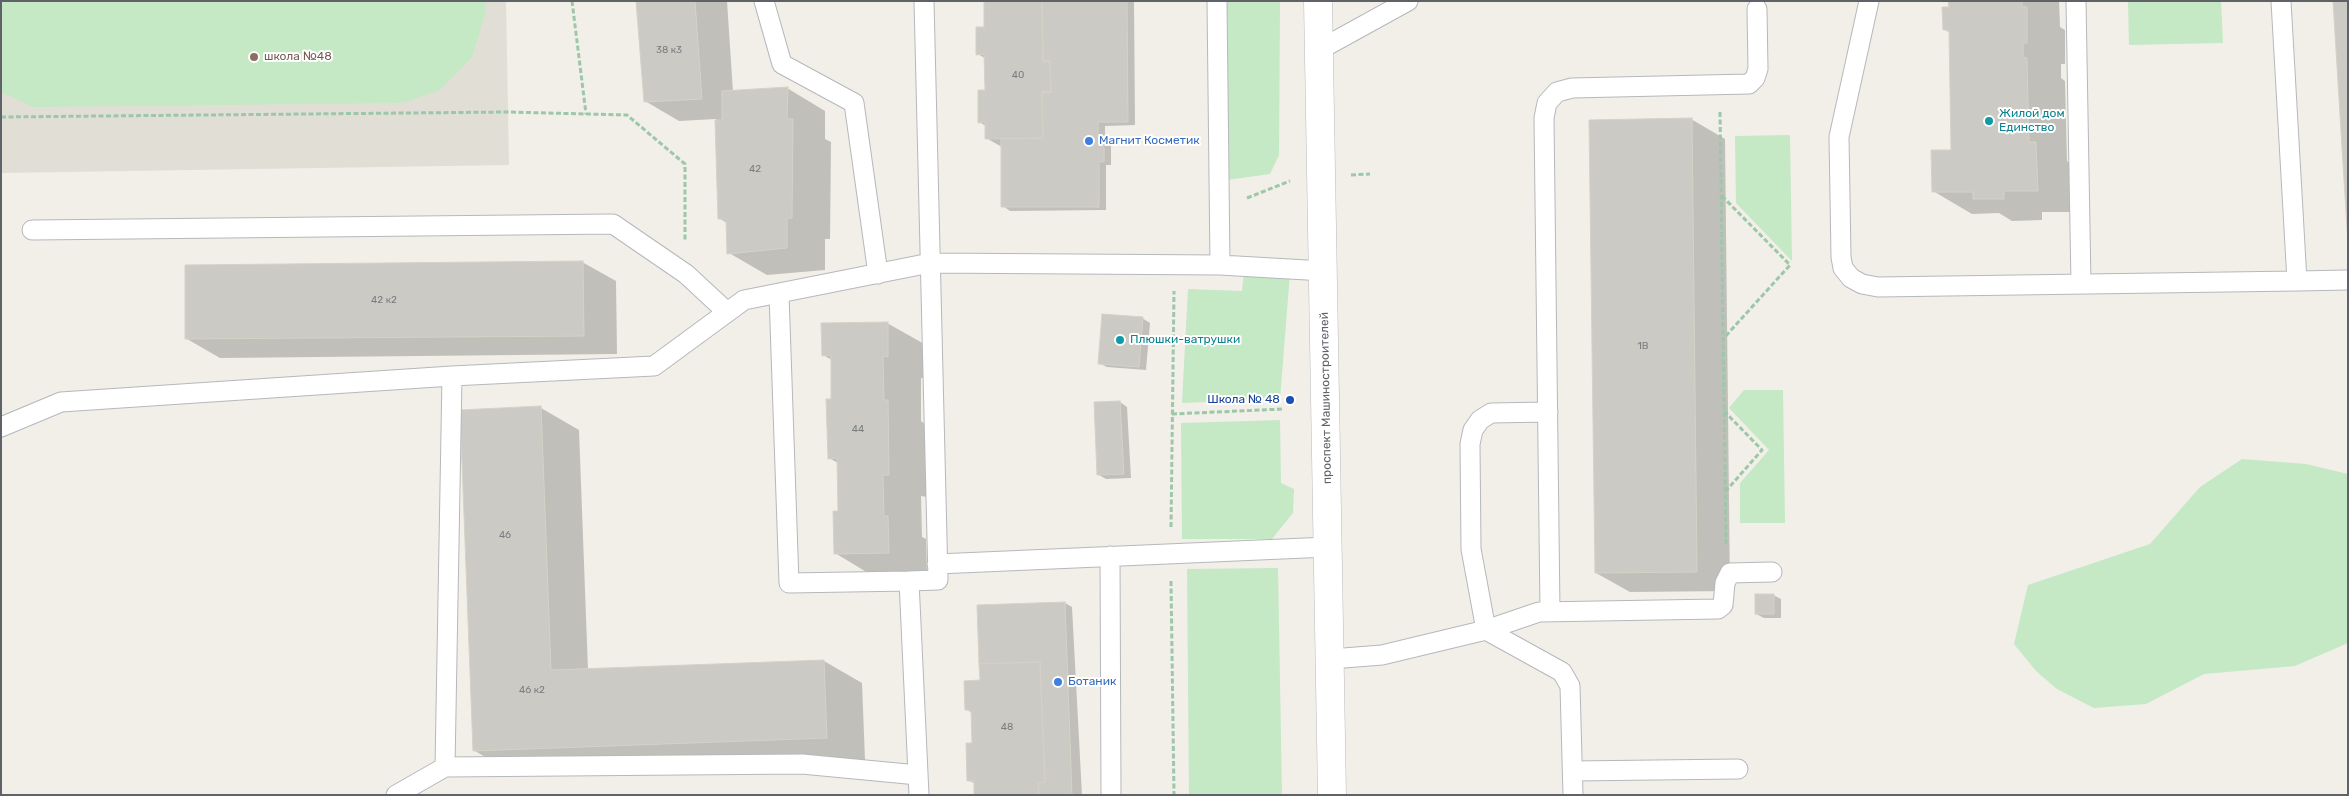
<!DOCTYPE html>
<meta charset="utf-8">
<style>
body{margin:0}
#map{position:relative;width:2349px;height:796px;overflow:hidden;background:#f1efe8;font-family:Rubik,sans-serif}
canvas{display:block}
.frame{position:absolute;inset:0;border:2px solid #5f6368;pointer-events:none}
</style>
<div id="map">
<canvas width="2349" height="796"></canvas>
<div class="frame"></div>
</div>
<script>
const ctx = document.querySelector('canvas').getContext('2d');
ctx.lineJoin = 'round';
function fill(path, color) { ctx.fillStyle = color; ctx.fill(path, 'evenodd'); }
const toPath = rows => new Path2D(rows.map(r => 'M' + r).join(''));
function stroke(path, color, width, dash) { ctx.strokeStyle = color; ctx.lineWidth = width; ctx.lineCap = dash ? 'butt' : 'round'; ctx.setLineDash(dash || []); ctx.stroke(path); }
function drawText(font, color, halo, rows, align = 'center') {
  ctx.font = font + ' Rubik,sans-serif'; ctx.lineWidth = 4; ctx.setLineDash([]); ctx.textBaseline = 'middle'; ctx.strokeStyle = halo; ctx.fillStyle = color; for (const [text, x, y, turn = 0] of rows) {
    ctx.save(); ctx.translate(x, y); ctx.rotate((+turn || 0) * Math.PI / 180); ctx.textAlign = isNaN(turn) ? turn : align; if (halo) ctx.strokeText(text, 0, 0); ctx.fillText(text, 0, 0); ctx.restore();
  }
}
fill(toPath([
 [1,1,506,1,509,165,1,173]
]), '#e1ded6');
fill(toPath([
 [1,1,486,1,485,14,472,57,440,90,409,101,398,103,33,107,1,92],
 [1227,1,1280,1,1279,155,1270,174,1227,180],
 [2128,1,2221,1,2223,43,2129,45],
 [1790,135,1792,261,1736,203,1735,136],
 [1244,272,1290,273,1280,399,1182,403,1188,289,1242,291],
 [1744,390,1783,390,1785,523,1740,523,1740,483,1769,450,1729,408],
 [1280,420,1281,483,1294,489,1293,513,1272,539,1182,539,1181,423],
 [2242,459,2306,464,2348,474,2348,643,2295,666,2204,674,2146,704,2094,708,2057,689,2036,671,2014,644,2028,585,2150,544,2200,487],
 [1278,568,1282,795,1189,795,1187,569]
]), '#c5e8c5');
fill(toPath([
 [637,1,727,1,733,92,787,88,825,111,825,139,831,142,830,239,825,239,825,270,767,275,729,253,727,223,719,218,716,119,679,121,645,101],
 [985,1,1134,1,1135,125,1105,126,1105,143,1111,146,1111,165,1106,165,1106,210,1010,211,1003,206,1002,147,986,138,986,126,979,122,986,91,986,59,978,54,985,28],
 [1950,1,2059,1,2060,27,2065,30,2065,64,2061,64,2061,78,2065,81,2067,161,2074,166,2075,212,2042,212,2042,220,2012,221,1999,213,1972,214,1933,191,1952,151,1950,33,1944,29],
 [1691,119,1725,139,1730,591,1630,592,1596,573],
 [582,262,616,281,617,354,220,358,187,339],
 [1142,318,1150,323,1146,370,1107,367,1099,363],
 [887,323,926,345,926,378,921,378,921,421,925,424,927,497,921,496,922,537,926,539,927,574,873,576,835,553,839,512,838,463,829,458,833,400,832,360,823,355],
 [1120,402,1127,407,1131,478,1106,479,1099,475],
 [541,408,579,430,588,670,824,661,862,683,865,760,513,773,475,751],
 [1773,595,1781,599,1781,618,1764,618,1756,614],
 [1065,603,1072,607,1082,795,975,795,975,784,969,780,973,744,972,713,966,709,982,681]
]), '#0003');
const building = toPath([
 [636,1,695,1,702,99,644,102,636,1],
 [984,1,1042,1,1043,61,1050,61,1051,92,1042,92,1043,138,985,139,985,122,978,123,978,90,985,90,984,54,976,55,976,27,984,27,984,1],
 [1042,1,1127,1,1128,122,1098,122,1098,140,1104,140,1104,162,1099,161,1099,207,1001,207,1001,139,1043,138,1042,92,1051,92,1050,61,1043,61,1042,1],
 [1948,1,2022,1,2022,7,2027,7,2027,43,2023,43,2023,57,2027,58,2029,142,2036,142,2038,191,2004,191,2004,199,1973,199,1973,192,1932,192,1931,150,1951,150,1949,30,1943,30,1942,7,1949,7,1948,1],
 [2333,1,2348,1,2348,243,2344,180,2333,1],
 [788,87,787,119,793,119,792,218,787,218,787,248,727,254,726,219,718,219,715,120,722,120,722,91,788,87],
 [1692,118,1697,572,1595,573,1589,120,1692,118],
 [583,261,584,336,185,339,185,265,583,261],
 [1102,314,1143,317,1139,367,1098,364,1102,314],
 [888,322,888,357,883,356,884,400,888,400,889,475,883,475,884,516,888,516,889,553,834,554,833,511,838,511,837,458,828,459,826,399,831,399,831,355,822,356,821,323,888,322],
 [1120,401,1124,474,1097,475,1094,402,1120,401],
 [541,406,551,670,824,660,827,738,473,751,460,410,541,406],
 [1755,594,1774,594,1774,614,1755,614,1755,594],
 [1065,602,1072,795,1039,795,1038,783,1045,782,1040,662,979,664,977,605,1065,602],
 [1040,662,1045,782,1038,783,1039,795,974,795,974,781,967,781,966,743,972,743,971,710,965,710,964,681,980,680,979,664,1040,662]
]);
fill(building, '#cccac5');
stroke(building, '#d6d1c6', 1);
const lane = toPath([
 [764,1,782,64,854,103,878,274],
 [1217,1,1220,265],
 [1869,1,1839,137,1841,257,1843,268,1851,278,1862,284,1878,287,2297,281],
 [2076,1,2081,284],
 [2281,1,2297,281,2348,280],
 [1319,50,1408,1],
 [32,230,613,224,686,274,727,312],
 [779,294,789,583,909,581],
 [1548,412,1491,413,1480,420,1473,430,1470,444,1471,549,1486,630,1562,672,1570,686,1573,795],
 [1,427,61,402,452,376],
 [1110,556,1111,795],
 [937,564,1328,547],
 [1550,611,1544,118,1547,103,1557,92,1572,88,1749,84,1755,78,1758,69,1757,9],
 [1331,659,1382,655,1486,630,1539,612,1718,609,1723,605,1725,583,1730,573,1772,572],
 [1573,771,1738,769],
 [918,775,802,764,445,767,452,376,654,366,744,300,930,263,1220,265,1324,271],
 [396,795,445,767],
 [919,795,909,581,938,580,924,1]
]);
const secondary = toPath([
 [1318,1,1332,795]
]);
stroke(lane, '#b5b8bc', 21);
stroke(secondary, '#b6babf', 29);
stroke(toPath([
 [572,1,586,114],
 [1720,112,1726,546],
 [1,117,508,112,627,115,685,164,685,242],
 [1351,175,1370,174],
 [1722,196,1790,265,1723,339],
 [1247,198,1290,181],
 [1724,411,1762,450,1725,492],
 [1172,414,1283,409],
 [1171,527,1174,291],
 [1171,581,1174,795]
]), '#9cc7a9', 3, [5, 2.5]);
stroke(lane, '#fff', 19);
stroke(secondary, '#fff', 28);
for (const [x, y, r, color] of [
 [254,57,5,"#8d6e63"],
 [1989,121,5,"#0f9aa8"],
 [1089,141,5,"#3f7fe0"],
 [1120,340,5,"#0f9aa8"],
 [1290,400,5,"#1a4fb4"],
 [1058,682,5,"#3f7fe0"]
]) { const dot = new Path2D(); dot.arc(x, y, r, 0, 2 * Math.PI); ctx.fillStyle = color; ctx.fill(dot); stroke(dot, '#fff', 2); }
drawText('10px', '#7a7d7f', null, [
 ["38 к3",669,50],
 ["40",1018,75],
 ["42",755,169],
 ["42 к2",384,300],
 ["1В",1643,346],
 ["44",858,429],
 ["46",505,535],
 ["46 к2",532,690],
 ["48",1007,727]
]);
drawText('12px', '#785e54', '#fff', [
 ["школа №48",264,57]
], 'left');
drawText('12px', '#0d838f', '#fff', [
 ["Жилой дом",1999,114],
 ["Единство",1999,128],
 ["Плюшки-ватрушки",1130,340]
], 'left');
drawText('12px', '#366cbe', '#fff', [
 ["Магнит Косметик",1099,141],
 ["Ботаник",1068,682]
], 'left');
drawText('12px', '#5f6368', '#fff', [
 ["проспект Машиностроителей",1326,398,-91]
]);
drawText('12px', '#164399', '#fff', [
 ["Школа № 48",1280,400]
], 'right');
</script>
